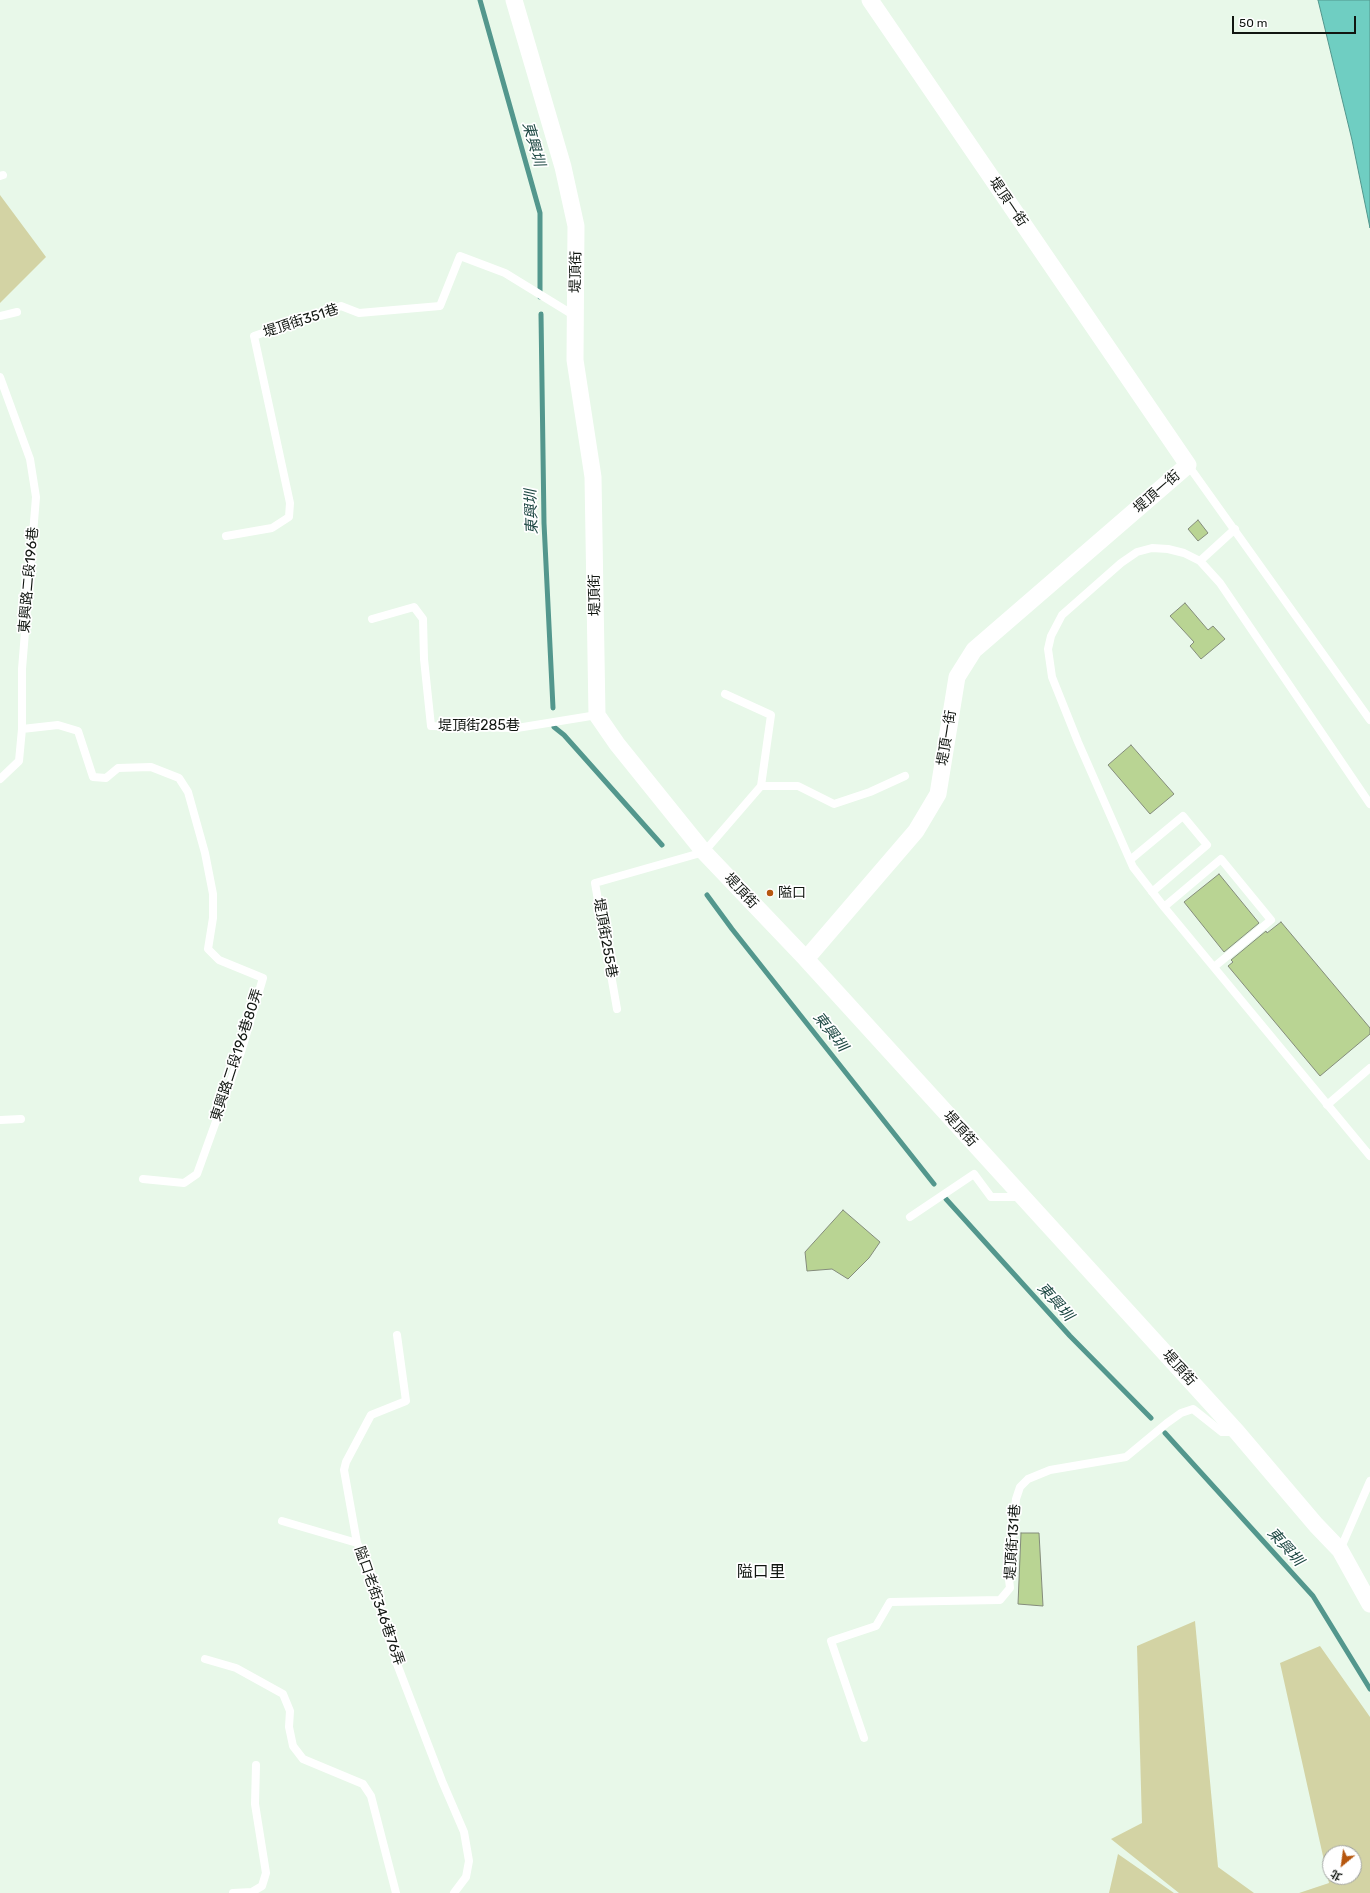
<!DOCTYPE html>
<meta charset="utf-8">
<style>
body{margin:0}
#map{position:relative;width:1370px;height:1893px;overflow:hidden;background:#e8f8e9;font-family:Rubik,"Noto Sans TC",sans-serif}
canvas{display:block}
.north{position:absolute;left:1322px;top:1845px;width:40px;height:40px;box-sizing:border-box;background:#fff;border:1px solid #a0a2a0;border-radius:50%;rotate:209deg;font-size:11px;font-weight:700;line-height:16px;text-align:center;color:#111611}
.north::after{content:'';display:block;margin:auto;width:14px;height:18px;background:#b6570f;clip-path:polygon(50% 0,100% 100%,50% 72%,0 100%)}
.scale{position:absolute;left:1232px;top:16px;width:124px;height:18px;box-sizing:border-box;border:2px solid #111611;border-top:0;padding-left:5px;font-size:12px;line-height:14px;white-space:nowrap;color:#111611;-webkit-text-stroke:3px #fff;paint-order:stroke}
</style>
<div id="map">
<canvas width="1370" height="1893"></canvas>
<div class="north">北</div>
<div class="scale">50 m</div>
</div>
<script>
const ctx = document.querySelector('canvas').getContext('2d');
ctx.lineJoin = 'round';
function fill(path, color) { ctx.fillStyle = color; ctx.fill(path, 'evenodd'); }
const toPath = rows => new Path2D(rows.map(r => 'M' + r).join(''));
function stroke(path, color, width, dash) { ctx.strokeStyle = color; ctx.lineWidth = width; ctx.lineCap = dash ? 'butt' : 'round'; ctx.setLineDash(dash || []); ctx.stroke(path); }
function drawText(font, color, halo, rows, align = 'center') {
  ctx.font = font + ' Rubik,"Noto Sans TC",sans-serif'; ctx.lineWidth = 3.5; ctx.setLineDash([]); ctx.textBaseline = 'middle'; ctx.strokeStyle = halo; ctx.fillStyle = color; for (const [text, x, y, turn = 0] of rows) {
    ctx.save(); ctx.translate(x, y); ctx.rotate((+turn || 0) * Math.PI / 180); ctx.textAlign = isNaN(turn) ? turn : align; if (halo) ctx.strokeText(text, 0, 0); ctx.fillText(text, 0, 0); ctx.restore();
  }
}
fill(toPath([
 [0,195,46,257,0,303],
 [1195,1621,1218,1867,1254,1893,1179,1893,1111,1839,1142,1823,1137,1646],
 [1320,1646,1370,1717,1370,1893,1299,1893,1329,1883,1280,1663],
 [1330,1853,1354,1853,1354,1877,1330,1877],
 [1118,1854,1174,1893,1109,1893]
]), '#d3d3a4');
const water = toPath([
 [1318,0,1370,0,1370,228,1352,140,1318,0]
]);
fill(water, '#6fcec2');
stroke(water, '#53978d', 1);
stroke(toPath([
 [480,0,540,213,540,297],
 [541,314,544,523,553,708],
 [554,727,564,735,662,845],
 [707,895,732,929,934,1184],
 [946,1199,1070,1336,1151,1418],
 [1165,1433,1313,1596,1370,1689]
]), '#53978d', 5);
const building = toPath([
 [1198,520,1208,533,1198,541,1188,529,1198,520],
 [1185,603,1208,630,1213,626,1225,639,1201,659,1190,646,1194,642,1170,616,1185,603],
 [1131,745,1174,794,1150,814,1108,765,1131,745],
 [1219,874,1259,923,1224,952,1184,902,1219,874],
 [1281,922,1370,1028,1370,1034,1320,1076,1228,966,1233,962,1231,960,1266,931,1267,933,1281,922],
 [843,1210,880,1242,869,1258,848,1279,832,1269,807,1271,805,1252,843,1210],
 [1021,1533,1039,1533,1043,1606,1018,1604,1021,1533]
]);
fill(building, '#b9d493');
stroke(building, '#848c7b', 1);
stroke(toPath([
 [0,176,3,175],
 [0,316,17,312],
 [0,377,30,459,36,497,22,669,22,729,19,761,0,779],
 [1188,465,1370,720],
 [226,536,272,528,289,517,290,503,254,336,341,306,359,313,440,306,460,256,505,273,575,316],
 [1200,561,1235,529],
 [372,619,414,607,423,619,424,659,431,726,517,728,597,715],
 [725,694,771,715,761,786],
 [22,729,58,725,78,731,93,777,106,778,118,768,151,767,179,778,188,792,205,853,213,894,213,918,208,949,219,960,263,978,241,1052,197,1174,184,1183,143,1179],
 [1370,804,1220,583,1200,561,1184,553,1168,549,1152,548,1137,552,1121,563,1062,615,1051,636,1048,649,1052,677,1078,742,1133,867,1164,907,1370,1156],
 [1130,860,1183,816,1207,845,1152,892],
 [1164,907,1221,859,1271,920,1214,967],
 [617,1009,595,883,704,852,761,786,798,786,834,804,870,792,905,776],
 [1327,1105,1370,1068],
 [0,1120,21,1119],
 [910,1217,974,1174,991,1197,1022,1197],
 [397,1335,406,1401,371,1415,346,1462,344,1470,357,1543,363,1555,397,1664,442,1781,464,1832,469,1861,466,1877,454,1893],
 [282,1521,357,1543],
 [1340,1550,1370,1481],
 [205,1659,236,1668,283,1694,290,1711,289,1727,293,1746,303,1759,363,1784,371,1796,396,1893],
 [864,1738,831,1641,876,1626,890,1602,1000,1600,1010,1588,1008,1570,1016,1499,1020,1487,1028,1479,1050,1470,1126,1457,1167,1423,1181,1413,1193,1409,1222,1432,1236,1432],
 [233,1893,252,1892,262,1886,266,1873,255,1804,256,1765]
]), '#fff', 8);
stroke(toPath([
 [514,0,563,167,576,226,575,360,593,477,597,715,617,744,704,852,806,959,1237,1432,1316,1525,1340,1550,1370,1604],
 [806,959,916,831,938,794,957,677,974,650,1188,465,870,0]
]), '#fff', 17);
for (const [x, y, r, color] of [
 [770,893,4,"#b6570f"]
]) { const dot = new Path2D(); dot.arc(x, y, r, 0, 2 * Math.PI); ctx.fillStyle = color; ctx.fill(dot); stroke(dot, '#fff', 1.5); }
drawText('14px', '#111611', '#fff', [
 ["堤頂一街",1008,202,56],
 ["堤頂街",576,272,-89],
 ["堤頂街351巷",301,321,-18],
 ["堤頂一街",1157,492,-41],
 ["東興路二段196巷",29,580,-85],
 ["堤頂街",595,595,-91],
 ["堤頂街285巷",479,726],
 ["堤頂一街",947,738,-81],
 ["堤頂街",741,891,47],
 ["堤頂街255巷",605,938,80],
 ["東興路二段196巷80弄",237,1055,-72],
 ["堤頂街",960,1129,48],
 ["堤頂街",1179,1368,48],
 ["堤頂街131巷",1013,1542,-86],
 ["隘口老街346巷76弄",379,1606,71]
]);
drawText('14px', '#111611', '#fff', [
 ["隘口",778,893]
], 'left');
drawText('italic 15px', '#1c4742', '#fff', [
 ["東興圳",533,144,74],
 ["東興圳",532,512,-92],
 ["東興圳",830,1032,52],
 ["東興圳",1055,1302,48],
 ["東興圳",1285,1547,48]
]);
drawText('16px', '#111611', '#fff', [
 ["隘口里",761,1572]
]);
</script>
